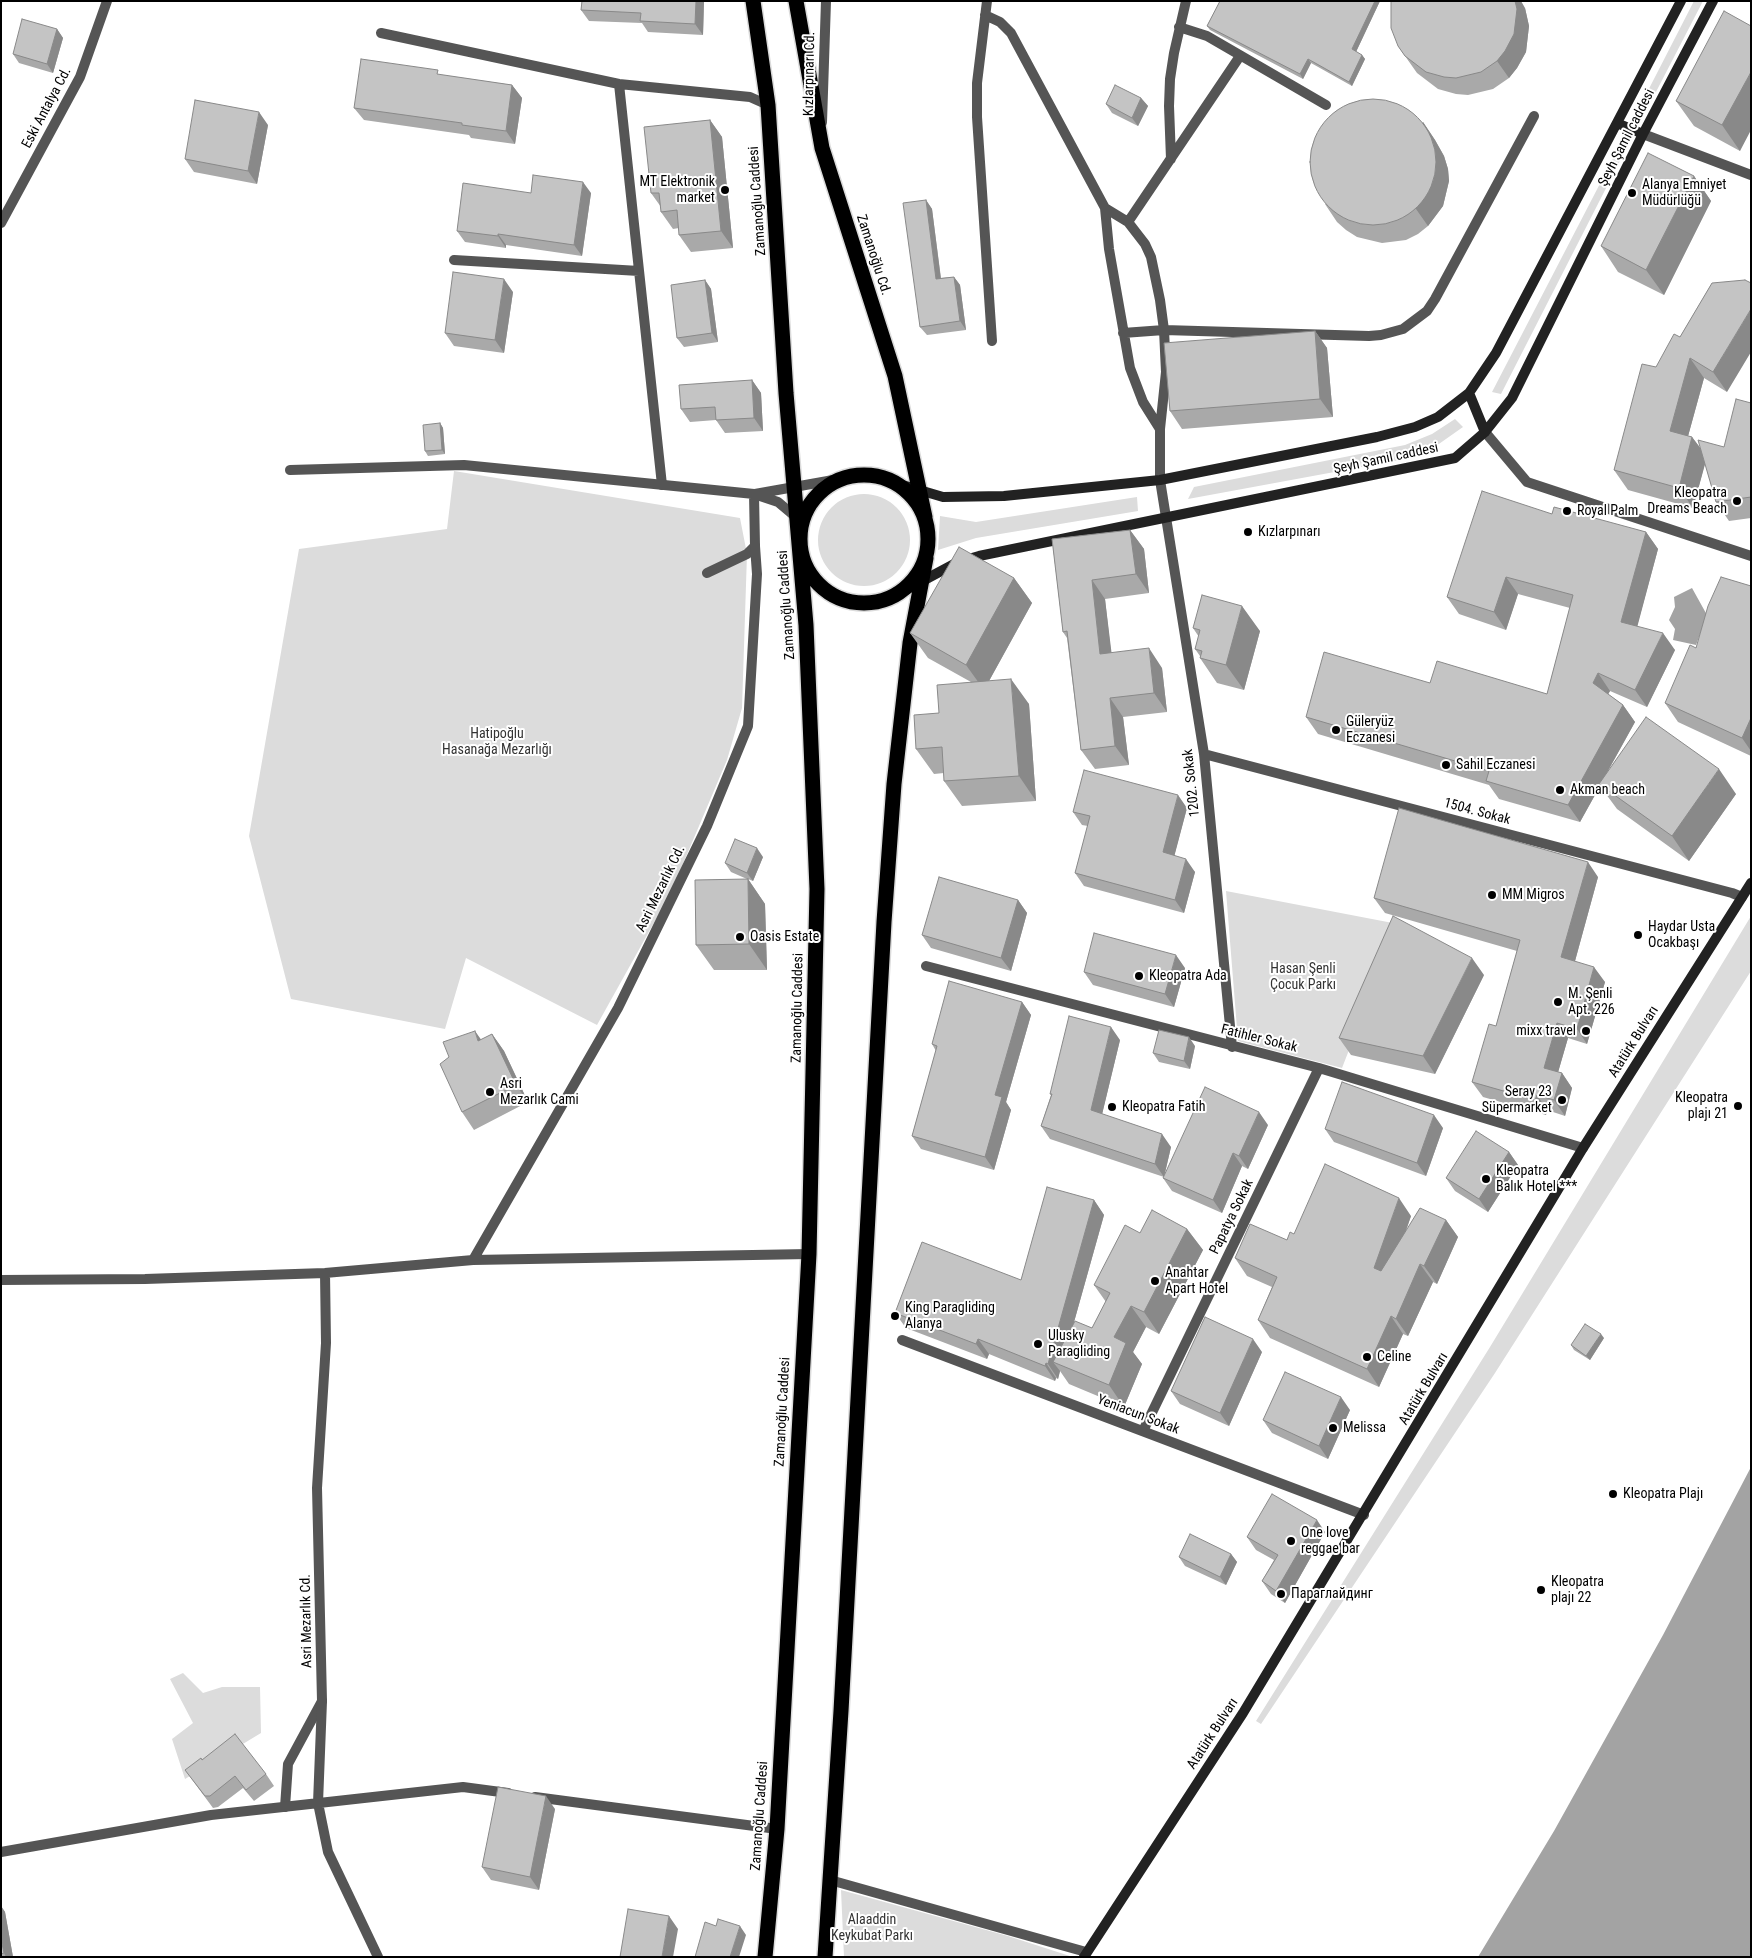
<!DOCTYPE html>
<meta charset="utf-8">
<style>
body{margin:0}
#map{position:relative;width:1752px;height:1958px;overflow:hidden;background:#fff;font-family:"Roboto Condensed",sans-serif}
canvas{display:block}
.frame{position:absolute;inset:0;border:2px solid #000;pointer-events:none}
</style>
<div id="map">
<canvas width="1752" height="1958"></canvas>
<div class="frame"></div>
</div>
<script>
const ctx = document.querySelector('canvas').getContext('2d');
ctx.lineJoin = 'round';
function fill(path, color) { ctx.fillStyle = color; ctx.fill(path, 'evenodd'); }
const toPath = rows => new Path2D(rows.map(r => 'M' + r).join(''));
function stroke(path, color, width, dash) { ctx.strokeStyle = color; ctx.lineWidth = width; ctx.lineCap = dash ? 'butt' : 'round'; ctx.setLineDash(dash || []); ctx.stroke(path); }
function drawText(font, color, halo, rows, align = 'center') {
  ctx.font = font + ' "Roboto Condensed",sans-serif'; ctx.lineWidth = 4; ctx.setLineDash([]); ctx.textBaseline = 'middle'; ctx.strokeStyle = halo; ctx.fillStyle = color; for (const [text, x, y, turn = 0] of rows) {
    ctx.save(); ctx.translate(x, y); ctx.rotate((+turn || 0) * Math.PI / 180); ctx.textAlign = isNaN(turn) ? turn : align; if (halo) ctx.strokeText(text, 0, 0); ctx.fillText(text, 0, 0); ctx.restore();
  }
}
fill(toPath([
 [1694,1,1703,1,1643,117,1636,114],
 [1620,145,1627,147,1501,394,1492,392],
 [1455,419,1463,427,1436,446,1405,459,1188,499,1194,487,1405,445,1432,434],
 [454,471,740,518,747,554,742,708,727,760,671,892,597,1025,466,958,445,1029,291,999,249,836,299,549,447,529],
 '818 540a46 46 0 1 1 92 0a46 46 0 1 1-92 0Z',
 [1137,497,1138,511,976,538,938,550,940,516,976,522],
 [1226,891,1398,924,1342,1068,1238,1041],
 [1751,916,1751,971,1495,1373,1261,1724,1256,1721,1490,1347],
 [183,1673,203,1693,222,1687,260,1687,261,1733,185,1779,172,1739,193,1723,170,1679],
 [841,1890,1008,1936,1073,1957,844,1957]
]), '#dcdcdc');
fill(toPath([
 [1692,588,1707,615,1696,645,1673,640,1675,629,1669,620,1675,607,1674,597],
 [1751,1467,1751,1957,1478,1957,1554,1831,1663,1635]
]), '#a3a3a3');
const highway = toPath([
 [753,1,768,105,786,393,806,625,817,889,809,1254,777,1829,765,1957],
 [796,1,822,148,895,376,925,517],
 '800 539a64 64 0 1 1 128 0a64 64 0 1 1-128 0Z',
 [825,1957,841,1711,884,922,894,784,910,643,926,558]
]);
stroke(highway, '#dbdbdb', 18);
stroke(toPath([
 [987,1,977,83,977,117,992,341],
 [985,15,1000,22,1011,33,1105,208,1109,249,1130,368,1143,402,1160,429],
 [1179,27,1207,36,1326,105],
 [381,33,619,84,750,97,768,105],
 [619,84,662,485],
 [1171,159,1169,106,1170,79,1174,53,1186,1],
 [1105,208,1128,222,1145,244,1151,257,1160,300,1164,330,1166,372,1160,429,1160,480],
 [1128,222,1240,56],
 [454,260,639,271],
 [1123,333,1164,330,1369,336,1381,335,1403,329,1427,311,1435,299,1534,116],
 [707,573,747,554,755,546],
 [285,1807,288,1764,322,1701]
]), '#555', 10);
stroke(toPath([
 [822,122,826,1],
 [1643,134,1751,175],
 [1,223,80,77,107,1],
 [1485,432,1527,482,1751,556],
 [290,470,464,465,754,494,778,502,797,518],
 [1160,480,1204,754,1232,1047],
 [755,494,839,479],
 [1204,754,1732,893,1742,897],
 [926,966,1319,1068,1583,1148],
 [473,1260,618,1008,707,826,748,726,757,574,755,546,754,494],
 [325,1273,326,1343,317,1488,322,1701,318,1803,328,1852,378,1957],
 [1,1280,145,1279,325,1273,473,1260,809,1254],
 [902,1340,1364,1515],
 [1143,1431,1319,1068],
 [535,1797,777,1829],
 [1,1852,211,1815,463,1787,508,1793],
 [830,1880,1086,1952]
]), '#555', 10);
stroke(toPath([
 [1617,123,1643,134],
 [1469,393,1485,432],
 [899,484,943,497,1004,496,1160,480,1377,437,1415,427,1438,417,1469,393,1496,353,1681,1],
 [900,593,958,562,979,556,1455,458,1485,432,1512,398,1643,134,1713,1],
 [1084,1957,1243,1713,1583,1148,1751,883]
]), '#222', 10);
stroke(highway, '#000', 15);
fill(toPath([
 [582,1,704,1,703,35,648,32,642,23,589,21,581,10],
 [1220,1,1380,1,1356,52,1362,55,1365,59,1352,86,1311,63,1303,79,1210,30,1207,26],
 [1525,8,1529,26,1526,52,1517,68,1509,78,1493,89,1468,95,1456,94,1438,89,1417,73,1398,46],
 [1751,26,1740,151,1694,126,1676,101],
 [57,29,63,38,53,73,19,63,13,54],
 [441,75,512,85,522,98,515,144,471,138,469,135,364,120,354,108],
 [1141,98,1148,106,1138,126,1112,113,1106,104],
 [710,120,722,137,733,248,691,252,679,235,679,228,673,229,661,212,661,207,651,193],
 [1423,122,1435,140,1444,156,1448,169,1449,181,1443,206,1428,226,1418,234,1406,240,1382,243,1357,237,1346,230,1337,222,1325,204],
 [268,125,257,184,194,172,185,159],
 [1694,176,1711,201,1664,295,1618,272,1601,246],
 [531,193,591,193,582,256,506,245,506,248,465,242,457,231],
 [926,200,932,209,941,278,954,277,960,285,966,330,927,335,920,327],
 [705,280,711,289,718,342,684,347,677,338],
 [1712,283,1727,392,1704,378,1688,436,1692,437,1701,449,1724,447,1751,403,1751,518,1729,521,1716,502,1705,463,1693,508,1628,490,1614,470,1656,367,1680,337],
 [513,292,504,353,454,346,445,333],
 [1315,331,1327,348,1333,417,1182,429,1170,411],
 [752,380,761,393,763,431,725,433,716,420,690,422,681,409],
 [440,423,443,428,445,454,428,456,425,451],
 [1552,514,1646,532,1658,549,1637,626,1675,650,1647,707,1610,691,1608,694,1623,705,1635,722,1608,771,1736,794,1689,861,1617,809,1600,786,1580,822,1499,799,1489,785,1318,734,1306,717,1430,683,1547,694,1570,608,1518,594,1506,630,1459,614,1447,597],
 [1130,530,1144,549,1149,593,1105,599,1111,653,1162,668,1167,712,1123,717,1129,765,1095,769,1081,750,1067,638,1063,632,1052,539],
 [1014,578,1032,603,989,681,1029,704,1036,801,962,806,944,781,944,773,934,774,916,749,939,713,971,682,928,658,910,633],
 [1751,586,1751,756,1678,722,1665,703,1696,648],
 [1193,628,1260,631,1244,690,1217,683,1200,658,1200,656,1195,649,1199,637],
 [1187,808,1174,856,1195,872,1184,913,1084,886,1075,873,1088,826,1082,825,1073,812],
 [763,857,753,881,748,879,765,904,767,970,714,970,696,945,747,879,731,872,725,863],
 [1598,877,1575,961,1605,982,1587,1044,1568,1038,1558,1072,1562,1073,1572,1088,1565,1116,1547,1110,1546,1115,1483,1097,1472,1082,1496,1026,1517,951,1385,913,1374,898],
 [1018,900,1027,913,1011,971,931,948,922,935],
 [1185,968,1174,1007,1093,985,1084,972],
 [1484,975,1435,1074,1351,1055,1339,1038],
 [1022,1002,1031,1015,1006,1102,1011,1110,994,1170,921,1149,912,1136,936,1051,932,1044],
 [492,1034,504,1051,528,1102,474,1130,462,1112,481,1040],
 [1120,1040,1102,1114,1171,1147,1164,1177,1268,1125,1248,1169,1242,1166,1222,1213,1172,1191,1163,1178,1164,1177,1050,1139,1041,1126,1051,1095,1050,1094],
 [1195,1046,1190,1069,1159,1062,1153,1053],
 [1443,1128,1426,1176,1334,1142,1325,1129],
 [1509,1152,1518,1165,1488,1212,1455,1191,1446,1178],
 [1094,1200,1104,1215,1074,1322,1092,1328,1106,1302,1094,1285,1140,1233,1187,1229,1203,1250,1159,1334,1146,1327,1133,1352,1142,1364,1124,1407,1069,1384,1060,1371,1058,1379,1056,1378,1055,1381,989,1354,987,1359,906,1328,895,1313,1021,1280],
 [1411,1216,1406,1231,1446,1220,1458,1237,1437,1284,1433,1282,1408,1336,1403,1334,1379,1387,1270,1338,1258,1320,1272,1287,1247,1276,1235,1258,1287,1240,1294,1234],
 [1604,1338,1590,1360,1574,1350,1571,1345],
 [1262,1352,1229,1426,1180,1404,1171,1391],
 [1350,1410,1328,1459,1272,1433,1263,1420],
 [1325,1532,1285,1603,1271,1594,1262,1581,1274,1560,1256,1550,1247,1537],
 [1231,1554,1237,1562,1226,1585,1185,1566,1179,1557],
 [202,1760,266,1774,274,1786,254,1801,243,1788,218,1807,213,1808,185,1770],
 [555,1809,539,1890,491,1880,482,1867],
 [1,1906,5,1912,13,1957,1,1957]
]), '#a9a9a9');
fill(toPath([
 [696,1,704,1,703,35,695,24],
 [1375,1,1380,1,1355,54,1352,49],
 [1515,1,1521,1,1525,8,1529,26,1526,52,1517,68,1509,78,1497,61],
 [57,29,63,38,53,73,47,64],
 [1362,55,1365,59,1352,86,1349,82],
 [1308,59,1311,63,1303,79,1300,74],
 [1751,72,1751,130,1740,151,1722,125],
 [512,85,522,98,515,144,506,131],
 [1141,98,1148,106,1138,126,1132,118],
 [259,112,268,125,257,184,248,171],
 [710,120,722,137,733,248,721,231],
 [1423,122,1435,140,1444,156,1448,169,1449,181,1443,206,1428,226,1416,209],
 [1694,176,1711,201,1664,295,1646,270],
 [583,182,591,193,582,256,574,245],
 [926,200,932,209,942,288,936,279],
 [498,234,506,245,506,248,498,236],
 [954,277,960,285,966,330,960,321],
 [504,279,513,292,504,353,495,340],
 [705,280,711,289,718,342,712,333],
 [1751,309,1751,352,1727,392,1713,372],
 [1315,331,1327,348,1333,417,1320,399],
 [1690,358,1704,378,1684,451,1670,431],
 [752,380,761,393,763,431,754,418],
 [440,423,443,428,445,454,442,450],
 [1692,437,1707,457,1693,508,1679,488],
 [1130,530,1144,549,1149,593,1136,574],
 [1646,532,1658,549,1634,639,1621,622],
 [1506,577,1518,594,1506,630,1494,612],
 [1014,578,1032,603,984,690,966,665],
 [1092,580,1105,599,1114,673,1100,654],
 [1242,606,1260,631,1244,690,1226,665],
 [1663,633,1675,650,1647,707,1635,690],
 [1149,648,1162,668,1167,712,1154,693],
 [1598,673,1610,691,1605,700,1593,683],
 [1011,679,1029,704,1036,801,1019,776],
 [1110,698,1123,717,1129,765,1115,746],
 [1623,705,1635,722,1600,785,1599,784,1600,786,1580,822,1568,805],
 [1751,718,1751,751,1742,738],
 [1719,769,1736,794,1689,861,1672,836],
 [1178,795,1187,808,1172,865,1163,852],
 [757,848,763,857,753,881,747,873],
 [1186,859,1195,872,1184,913,1175,900],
 [1588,862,1598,877,1572,972,1561,957],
 [748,879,765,904,767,970,749,944],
 [1018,900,1027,913,1011,971,1001,958],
 [1176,955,1185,968,1174,1007,1165,994],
 [1472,958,1484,975,1435,1074,1423,1056],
 [1594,967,1605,982,1587,1044,1577,1029],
 [1022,1002,1031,1015,1006,1102,1011,1110,994,1170,985,1157,995,1095],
 [1557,1023,1568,1038,1555,1083,1544,1068],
 [1111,1027,1120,1040,1100,1123,1091,1110],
 [475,1031,487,1048,478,1041],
 [492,1034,504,1051,528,1102,516,1085],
 [1189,1037,1195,1046,1190,1069,1184,1061],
 [1562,1073,1572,1088,1565,1116,1554,1100],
 [1537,1095,1547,1110,1546,1115,1535,1100],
 [1259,1112,1268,1125,1248,1169,1239,1156],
 [1434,1115,1443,1128,1426,1176,1417,1163],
 [1162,1134,1171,1147,1164,1177,1155,1164],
 [1509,1152,1518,1165,1488,1212,1479,1199],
 [1233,1153,1242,1166,1222,1213,1213,1200],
 [1399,1198,1411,1216,1386,1286,1374,1268],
 [1094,1200,1104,1215,1062,1365,1053,1362,1060,1371,1058,1379,1048,1364],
 [1446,1220,1458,1237,1437,1284,1424,1266],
 [1187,1229,1203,1250,1159,1334,1144,1312],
 [1420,1264,1433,1282,1408,1336,1396,1319],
 [1131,1306,1146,1327,1133,1352,1142,1364,1124,1407,1109,1385,1114,1337],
 [1391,1316,1403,1334,1379,1387,1367,1369],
 [1601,1334,1604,1338,1590,1360,1586,1356],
 [978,1339,989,1354,987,1359,976,1344],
 [1253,1339,1262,1352,1229,1426,1220,1413],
 [1046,1363,1056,1378,1055,1381,1045,1366],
 [1341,1397,1350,1410,1328,1459,1319,1446],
 [1317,1520,1325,1532,1285,1603,1276,1591],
 [1231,1554,1237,1562,1226,1585,1220,1577],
 [546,1796,555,1809,539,1890,530,1877],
 [1,1906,5,1912,13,1957,6,1957,4,1953,1,1939],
 [669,1916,678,1929,673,1957,662,1957],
 [740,1926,746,1935,739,1957,730,1957]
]), '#898989');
const building = toPath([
 [582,1,696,1,695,24,640,21,641,13,581,10,582,1],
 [1220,1,1375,1,1352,49,1362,55,1349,82,1308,59,1300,74,1207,26,1220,1],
 [1391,1,1515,1,1517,9,1514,34,1505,51,1497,61,1481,72,1456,78,1444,77,1426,72,1405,56,1398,46,1391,28,1391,1],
 [1724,11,1751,26,1751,72,1722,125,1676,101,1724,11],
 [22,19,57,29,47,64,13,54,22,19],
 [361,59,438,70,437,74,512,85,506,131,462,125,462,123,354,108,361,59],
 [1115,85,1141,98,1132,118,1106,104,1115,85],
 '1310 162a63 63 0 1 1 126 0a63 63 0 1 1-126 0Z',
 [195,100,259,112,248,171,185,159,195,100],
 [710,120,721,231,679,235,677,210,661,212,659,193,651,193,644,127,710,120],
 [1648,153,1694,176,1646,270,1601,246,1648,153],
 [533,175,583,182,574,245,498,234,498,236,457,231,463,183,531,193,533,175],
 [926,200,936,279,954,277,960,321,920,327,903,203,926,200],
 [453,272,504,279,495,340,445,333,453,272],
 [705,280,712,333,677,338,671,285,705,280],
 [1745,280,1751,283,1751,309,1713,372,1690,358,1670,431,1692,437,1679,488,1614,470,1642,364,1656,367,1674,334,1680,337,1712,283,1745,280],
 [1315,331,1320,399,1170,411,1164,343,1315,331],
 [752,380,754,418,716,420,715,407,681,409,679,385,752,380],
 [1736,399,1751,403,1751,497,1716,502,1698,440,1724,447,1736,399],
 [440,423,442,450,425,451,423,425,440,423],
 [1482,491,1552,514,1554,507,1646,532,1621,622,1663,633,1635,690,1598,673,1593,683,1623,705,1568,805,1486,781,1489,771,1306,717,1324,652,1430,683,1437,661,1547,694,1573,595,1506,577,1494,612,1447,597,1482,491],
 [1130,530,1136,574,1092,580,1100,654,1149,648,1154,693,1110,698,1115,746,1081,750,1067,631,1063,632,1052,539,1130,530],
 [959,547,1014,578,966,665,910,633,959,547],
 [1721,577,1751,586,1751,718,1742,738,1665,703,1690,645,1696,648,1708,606,1721,577],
 [1202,595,1242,606,1226,665,1200,658,1202,651,1195,649,1200,630,1193,628,1202,595],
 [1011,679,1019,776,944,781,942,747,916,749,914,715,939,713,937,685,1011,679],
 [1646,717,1719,769,1672,836,1599,784,1646,717],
 [1084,770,1178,795,1163,852,1186,859,1175,900,1075,873,1090,816,1073,812,1084,770],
 [1399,808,1588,862,1561,957,1594,967,1577,1029,1557,1023,1544,1068,1562,1073,1554,1100,1537,1095,1535,1100,1472,1082,1489,1024,1496,1026,1520,940,1374,898,1399,808],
 [735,839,757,848,747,873,725,863,735,839],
 [939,877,1018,900,1001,958,922,935,939,877],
 [748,879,749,944,696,945,695,880,748,879],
 [1393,916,1472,958,1423,1056,1339,1038,1393,916],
 [1094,933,1176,955,1165,994,1084,972,1094,933],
 [949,981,1022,1002,995,1095,1002,1097,985,1157,912,1136,937,1046,932,1044,949,981],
 [1069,1016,1111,1027,1091,1110,1162,1134,1155,1164,1041,1126,1052,1094,1050,1094,1069,1016],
 [1159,1030,1189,1037,1184,1061,1153,1053,1159,1030],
 [475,1031,478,1041,492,1034,516,1085,462,1112,440,1064,449,1057,443,1042,475,1031],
 [1342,1082,1434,1115,1417,1163,1325,1129,1342,1082],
 [1205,1087,1259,1112,1239,1156,1233,1153,1213,1200,1163,1178,1205,1087],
 [1476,1131,1509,1152,1479,1199,1446,1178,1476,1131],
 [1325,1164,1399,1198,1374,1268,1381,1271,1420,1208,1446,1220,1424,1266,1420,1264,1396,1319,1391,1316,1367,1369,1258,1320,1277,1277,1235,1258,1250,1224,1287,1240,1290,1232,1294,1234,1325,1164],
 [1047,1187,1094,1200,1048,1364,1046,1363,1045,1366,978,1339,976,1344,895,1313,922,1242,1021,1280,1047,1187],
 [1152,1210,1187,1229,1144,1312,1131,1306,1114,1337,1126,1343,1109,1385,1053,1362,1075,1321,1092,1328,1110,1293,1094,1285,1125,1225,1140,1233,1152,1210],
 [1205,1317,1253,1339,1220,1413,1171,1391,1205,1317],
 [1585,1324,1601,1334,1586,1356,1571,1345,1585,1324],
 [1285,1372,1341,1397,1319,1446,1263,1420,1285,1372],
 [1272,1494,1317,1520,1276,1591,1262,1581,1278,1555,1247,1537,1272,1494],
 [1190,1534,1231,1554,1220,1577,1179,1557,1190,1534],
 [235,1734,266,1774,246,1790,235,1776,210,1796,205,1796,185,1770,201,1758,202,1760,235,1734],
 [498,1787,546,1796,530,1877,482,1867,498,1787],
 [628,1909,669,1916,662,1957,620,1957,628,1909],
 [718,1919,740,1926,730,1957,695,1957,705,1922,716,1926,718,1919],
 [1,1939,4,1953,1,1954,1,1939]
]);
fill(building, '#c4c4c4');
stroke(building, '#898989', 1);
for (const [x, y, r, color] of [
 [725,190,5,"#000"],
 [1632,193,5,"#000"],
 [1737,501,5,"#000"],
 [1567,511,5,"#000"],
 [1248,532,5,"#000"],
 [1336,730,5,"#000"],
 [1446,765,5,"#000"],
 [1560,790,5,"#000"],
 [1492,895,5,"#000"],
 [1638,935,5,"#000"],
 [740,937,5,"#000"],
 [1139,976,5,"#000"],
 [1558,1002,5,"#000"],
 [1586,1031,5,"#000"],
 [490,1092,5,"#000"],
 [1562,1100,5,"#000"],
 [1738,1106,5,"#000"],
 [1112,1107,5,"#000"],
 [1486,1179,5,"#000"],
 [1155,1281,5,"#000"],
 [895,1316,5,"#000"],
 [1038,1344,5,"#000"],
 [1367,1357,5,"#000"],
 [1333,1428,5,"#000"],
 [1613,1494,5,"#000"],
 [1291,1541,5,"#000"],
 [1541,1590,5,"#000"],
 [1281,1594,5,"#000"]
]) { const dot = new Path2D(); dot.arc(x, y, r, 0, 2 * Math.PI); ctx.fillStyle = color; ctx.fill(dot); stroke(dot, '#fff', 2); }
drawText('14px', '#000', '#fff', [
 ["Kızlarpınarı Cd.",810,74,-89],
 ["Eski Antalya Cd.",47,108,-62],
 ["Şeyh Şamil caddesi",1627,138,-63],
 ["Zamanoğlu Caddesi",758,201,-94],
 ["Zamanoğlu Cd.",873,255,72],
 ["Şeyh Şamil caddesi",1386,459,-12],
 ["Zamanoğlu Caddesi",787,605,-94],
 ["1202. Sokak",1192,783,-96],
 ["1504. Sokak",1477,812,15],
 ["Asri Mezarlık Cd.",661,889,-64],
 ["Zamanoğlu Caddesi",798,1008,-89],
 ["Fatihler Sokak",1259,1039,14],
 ["Atatürk Bulvarı",1634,1042,-58],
 ["Papatya Sokak",1232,1217,-64],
 ["Atatürk Bulvarı",1424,1389,-59],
 ["Zamanoğlu Caddesi",783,1412,-87],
 ["Yeniacun Sokak",1138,1415,21],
 ["Asri Mezarlık Cd.",307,1621,-91],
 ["Atatürk Bulvarı",1213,1734,-57],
 ["Zamanoğlu Caddesi",760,1816,-86]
]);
drawText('14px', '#000', '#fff', [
 ["MT Elektronik",715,182,"right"],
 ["market",715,198,"right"],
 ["Alanya Emniyet",1642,185],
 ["Müdürlüğü",1642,201],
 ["Kleopatra",1727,493,"right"],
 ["Dreams Beach",1727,509,"right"],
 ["Royal Palm",1577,511],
 ["Kızlarpınarı",1258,532],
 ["Güleryüz",1346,722],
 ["Eczanesi",1346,738],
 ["Sahil Eczanesi",1456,765],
 ["Akman beach",1570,790],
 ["MM Migros",1502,895],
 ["Haydar Usta",1648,927],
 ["Ocakbaşı",1648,943],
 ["Oasis Estate",750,937],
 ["Kleopatra Ada",1149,976],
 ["M. Şenli",1568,994],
 ["Apt. 226",1568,1010],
 ["mixx travel",1576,1031,"right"],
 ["Asri",500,1084],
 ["Mezarlık Cami",500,1100],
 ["Seray 23",1552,1092,"right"],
 ["Süpermarket",1552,1108,"right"],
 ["Kleopatra",1728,1098,"right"],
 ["plajı 21",1728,1114,"right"],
 ["Kleopatra Fatih",1122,1107],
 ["Kleopatra",1496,1171],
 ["Balık Hotel ***",1496,1187],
 ["Anahtar",1165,1273],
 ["Apart Hotel",1165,1289],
 ["King Paragliding",905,1308],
 ["Alanya",905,1324],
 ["Ulusky",1048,1336],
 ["Paragliding",1048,1352],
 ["Celine",1377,1357],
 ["Melissa",1343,1428],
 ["Kleopatra Plajı",1623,1494],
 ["One love",1301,1533],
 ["reggae bar",1301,1549],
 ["Kleopatra",1551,1582],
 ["plajı 22",1551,1598],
 ["Параглайдинг",1291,1594]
], 'left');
drawText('14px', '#333', '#fff', [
 ["Hatipoğlu",497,734],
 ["Hasanağa Mezarlığı",497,750],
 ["Hasan Şenli",1303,969],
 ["Çocuk Parkı",1303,985],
 ["Alaaddin",872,1920],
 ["Keykubat Parkı",872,1936]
]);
</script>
